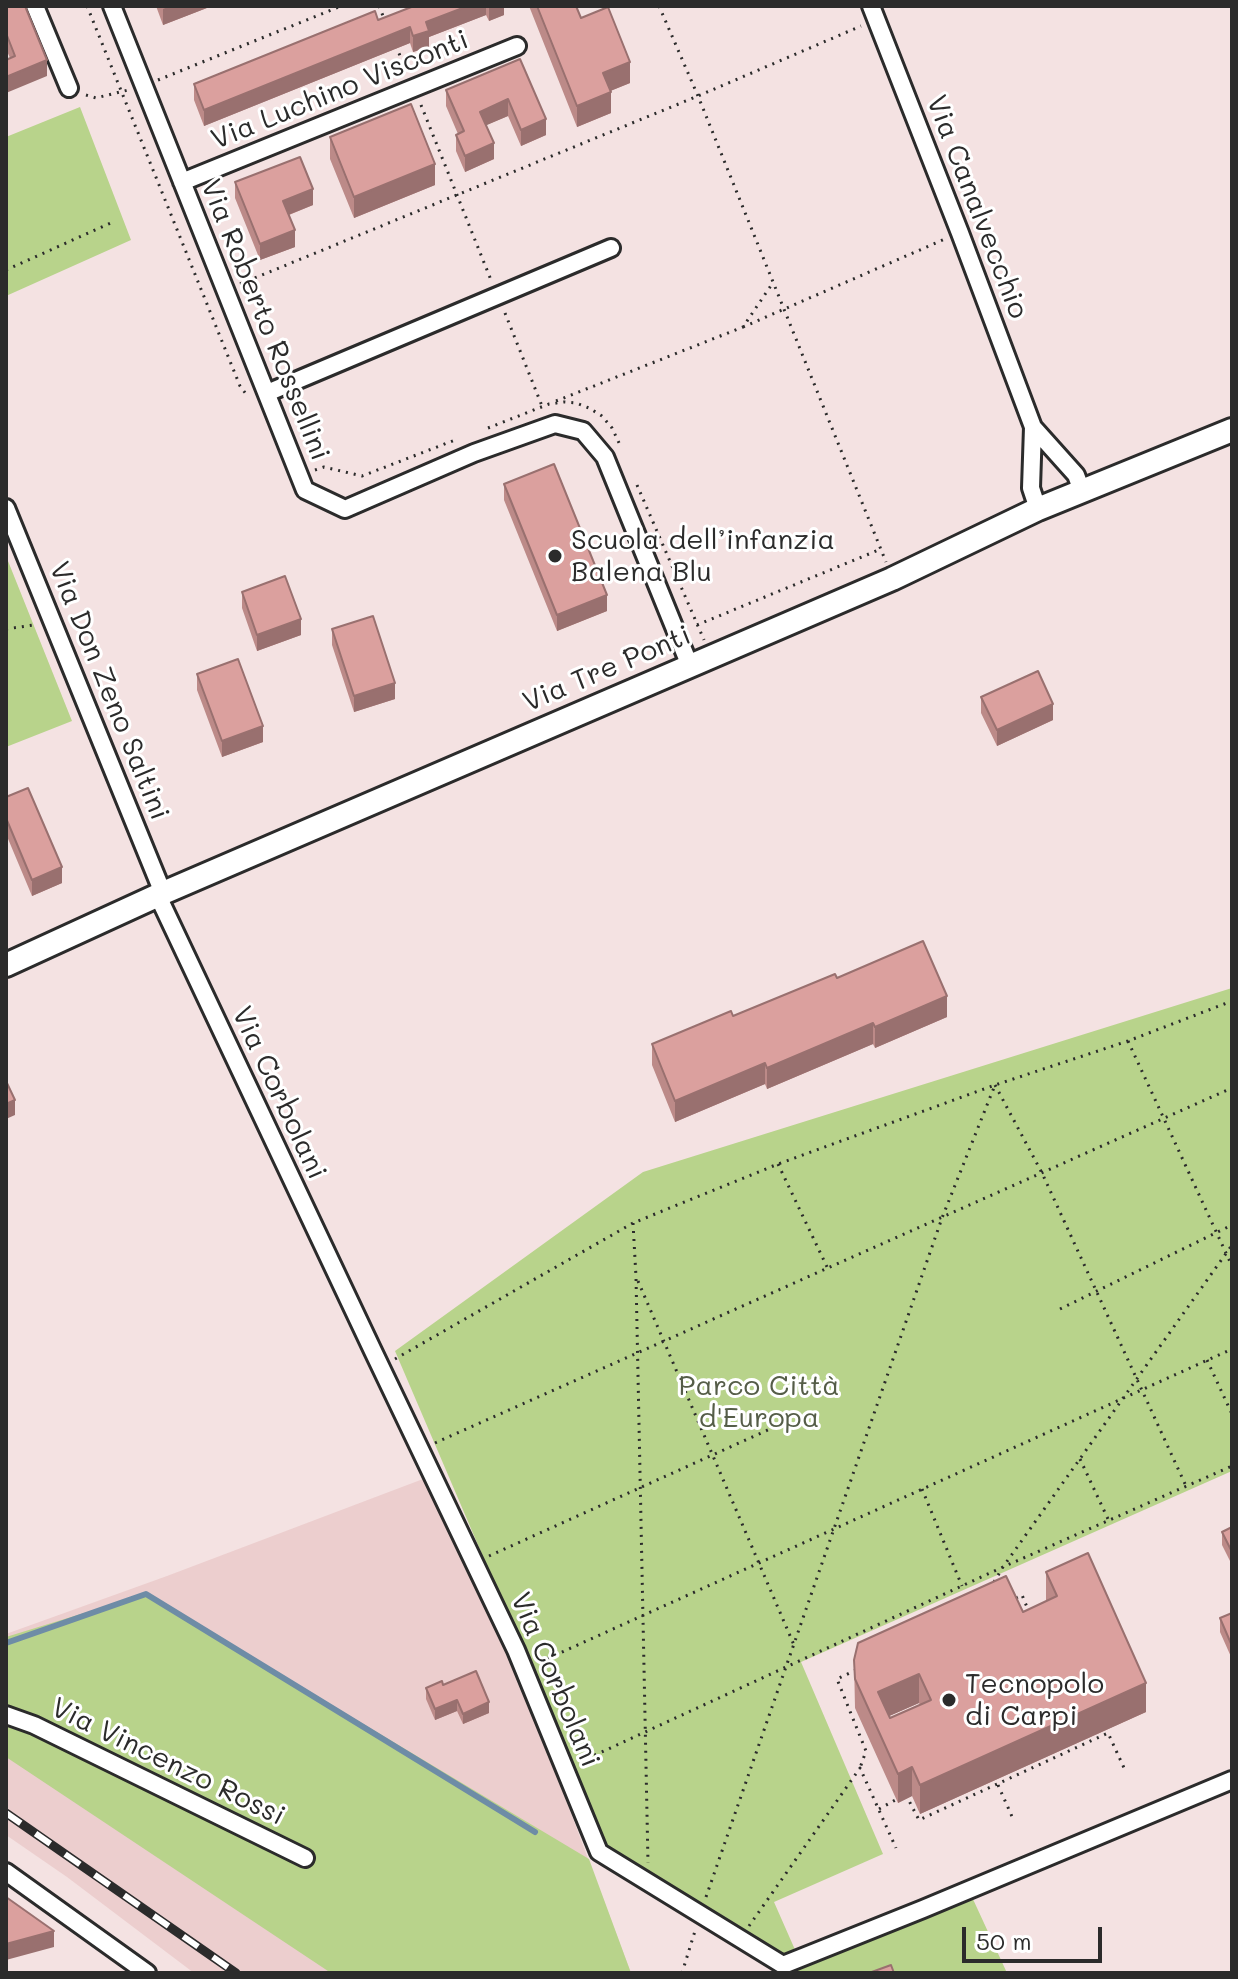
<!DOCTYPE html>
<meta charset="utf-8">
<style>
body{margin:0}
#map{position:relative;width:1238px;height:1979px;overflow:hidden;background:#f4e2e2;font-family:Mali,sans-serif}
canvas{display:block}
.frame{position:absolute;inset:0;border:8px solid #2b2b2b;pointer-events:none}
.scale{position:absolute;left:962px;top:1927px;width:140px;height:36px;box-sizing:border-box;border:4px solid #2b2b2b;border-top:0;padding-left:10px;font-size:24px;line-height:28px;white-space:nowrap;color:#2b2b2b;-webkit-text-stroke:6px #fff;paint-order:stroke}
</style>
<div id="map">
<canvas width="1238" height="1979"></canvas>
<div class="frame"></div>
<div class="scale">50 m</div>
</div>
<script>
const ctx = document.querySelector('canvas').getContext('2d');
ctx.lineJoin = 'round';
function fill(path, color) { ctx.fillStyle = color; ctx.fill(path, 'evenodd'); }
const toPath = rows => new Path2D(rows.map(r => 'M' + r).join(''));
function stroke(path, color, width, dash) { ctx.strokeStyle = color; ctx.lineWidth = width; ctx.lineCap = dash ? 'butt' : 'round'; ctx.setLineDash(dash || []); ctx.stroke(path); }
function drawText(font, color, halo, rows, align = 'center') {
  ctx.font = font + ' Mali,sans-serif'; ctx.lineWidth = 6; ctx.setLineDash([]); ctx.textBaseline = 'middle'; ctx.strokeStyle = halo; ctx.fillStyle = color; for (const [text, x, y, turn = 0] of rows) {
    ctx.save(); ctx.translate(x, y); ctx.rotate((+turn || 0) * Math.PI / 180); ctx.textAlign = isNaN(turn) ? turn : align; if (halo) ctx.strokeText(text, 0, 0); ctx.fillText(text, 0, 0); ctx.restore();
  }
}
fill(toPath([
 [431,1476,551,1760,631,1973,194,1973,67,1877,6,1835,6,1634,167,1576]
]), '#eccece');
fill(toPath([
 [80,107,131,240,6,296,6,137],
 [6,556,72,721,6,747],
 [1232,988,1232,1471,801,1662,883,1854,774,1902,796,1952,780,1959,609,1851,395,1351,643,1172],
 [146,1594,589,1859,631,1973,331,1973,6,1757,6,1637],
 [972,1897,1007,1973,789,1973]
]), '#b8d38b');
stroke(toPath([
 [6,1643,146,1594,535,1832]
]), '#6e8ca6', 6);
const street = toPath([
 [35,6,69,88],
 [112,6,305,490,345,509,474,453,555,424,583,431,605,457,690,666],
 [871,6,960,233,1033,427,1031,488,1038,509],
 [182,182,517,46],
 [267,393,611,248],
 [1033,427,1076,475,1082,491],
 [6,508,163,893],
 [158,896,373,1351,516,1650,599,1852,783,1965,923,1909,1232,1780],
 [6,1715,34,1725,305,1858],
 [6,1872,147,1973]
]);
const secondary = toPath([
 [6,965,163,893,892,579,1038,509,1232,430]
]);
stroke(street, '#2b2b2b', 22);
stroke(secondary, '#2b2b2b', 28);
stroke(toPath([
 [87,6,240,386,246,394],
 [379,6,385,21],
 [659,6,698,96,886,562],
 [396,46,407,73],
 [158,80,341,6],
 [86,95,96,98,128,90],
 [421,105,491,280],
 [6,270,115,221],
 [240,284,698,96,861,26],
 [505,313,542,406],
 [743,327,945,239],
 [556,401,743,327,772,284],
 [488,428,549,404,564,402,576,403,589,408,602,416,612,428,620,445],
 [315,470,324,467,362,476,455,440],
 [637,485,704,640],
 [697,625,881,549],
 [6,629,34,625],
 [1128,1041,1232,1266],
 [995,1085,1042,1173,1186,1486],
 [778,1164,828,1269],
 [633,1223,636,1277,648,1863],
 [638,1281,794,1645],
 [1060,1309,1232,1225],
 [395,1359,633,1223,778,1164,995,1085,1128,1041,1232,1001],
 [1207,1360,1232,1414],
 [435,1443,1232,1088],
 [1080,1459,1108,1519],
 [922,1489,962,1586],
 [489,1556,770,1429],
 [994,1582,1003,1567,1232,1245],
 [1016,1598,1022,1595,1029,1612],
 [540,1662,1232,1349],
 [856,1670,837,1679,866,1751,860,1768],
 [580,1762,1003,1567,1232,1466],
 [998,1785,1014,1821],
 [906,1795,919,1820,1108,1733,1125,1770],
 [879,1809,899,1798],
 [706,1897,942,1218,995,1085],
 [749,1926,860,1768,896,1848],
 [682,1973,695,1931]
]), '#2b2b2b', 3, [2, 6]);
stroke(street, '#fff', 16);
stroke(secondary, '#fff', 22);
const rail = toPath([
 [6,1813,236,1973]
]);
stroke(rail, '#2b2b2b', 9);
stroke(rail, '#fff', 6, [18]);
fill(toPath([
 [6,6,47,76,10,58,6,49],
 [156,6,212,6,163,25],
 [414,6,504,6,504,15,489,21,486,15,429,37,429,47,413,52,410,43,204,126,194,100,194,84,378,20],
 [529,6,576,6,581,18,630,83,610,91,611,113,577,127],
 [520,59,546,135,521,146,508,116,486,125,494,159,465,172,456,151,456,135,458,134,446,106,446,90],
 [330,137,435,185,354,218,330,159],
 [235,182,313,205,289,215,295,247,260,260,235,198],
 [504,484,607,611,557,631,504,500],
 [242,592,301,635,257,651,242,608],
 [332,629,395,699,354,712,332,645],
 [197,674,263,742,222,757,197,690],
 [981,697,1053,720,997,746,981,713],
 [6,797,62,883,32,896,6,834],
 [837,978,947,1017,875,1048,873,1044,767,1089,765,1084,675,1122,652,1065,652,1044,733,1016],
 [1232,1527,1232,1565,1222,1545,1222,1532],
 [1046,1572,1146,1712,920,1814,912,1796,898,1803,855,1708,854,1660,1023,1612,1046,1601],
 [919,1703,920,1705,890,1718,889,1716],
 [1232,1613,1232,1659,1220,1632,1220,1618],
 [443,1685,489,1713,463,1724,457,1711,435,1720,426,1699,426,1688]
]), '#bc8a88');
fill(toPath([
 [170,6,212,6,163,25,163,9],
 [468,6,486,6,486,15,429,37,429,47,413,52,413,36,426,22],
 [489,6,504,6,504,15,489,21],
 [410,27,410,43,204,126,204,110],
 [47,60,47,76,6,93,6,77],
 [630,62,630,83,603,94,603,73],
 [611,92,611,113,577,127,577,106],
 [508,99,508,116,480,128,480,112],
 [546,119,546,135,521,146,521,130],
 [494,143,494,159,465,172,465,156],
 [435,164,435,185,354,218,354,197],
 [313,189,313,205,283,217,283,201],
 [295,230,295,247,260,260,260,244],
 [607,595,607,611,557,631,557,615],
 [301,619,301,635,257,651,257,635],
 [395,683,395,699,354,712,354,696],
 [1053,704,1053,720,997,746,997,730],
 [263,726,263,742,222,757,222,741],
 [62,867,62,883,32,896,32,880],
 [947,996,947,1017,875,1048,875,1027],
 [873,1023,873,1044,767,1089,767,1068],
 [765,1063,765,1084,675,1122,675,1101],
 [15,1100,15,1115,6,1119,6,1104],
 [919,1674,919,1703,878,1721,878,1692],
 [1146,1683,1146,1712,920,1814,920,1785],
 [457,1700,457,1711,435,1720,435,1709],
 [489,1702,489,1713,463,1724,463,1714],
 [912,1767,912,1796,898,1803,898,1774],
 [54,1931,54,1947,6,1960,6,1944]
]), '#99706f');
const building = toPath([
 [6,6,25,6,47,60,6,77,6,60,15,56,6,33,6,6],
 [414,6,468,6,426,22,429,31,413,36,410,27,204,110,194,84,375,11,378,20,414,6],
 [537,6,576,6,581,18,608,7,630,62,603,73,611,92,577,106,537,6],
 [520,59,546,119,521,130,508,99,480,112,494,143,465,156,456,135,464,131,446,90,520,59],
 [411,104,435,164,354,197,330,137,411,104],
 [300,157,313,189,283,201,295,230,260,244,235,182,300,157],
 [554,464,607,595,557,615,504,484,554,464],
 [285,576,301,619,257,635,242,592,285,576],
 [373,616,395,683,354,696,332,629,373,616],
 [238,659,263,726,222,741,197,674,238,659],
 [1038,671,1053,704,997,730,981,697,1038,671],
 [28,788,62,867,32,880,6,818,6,797,28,788],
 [923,941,947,996,875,1027,873,1023,767,1068,765,1063,675,1101,652,1044,731,1011,733,1016,835,974,837,978,923,941],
 [6,1081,15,1100,6,1104,6,1081],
 [1232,1527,1232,1552,1222,1532,1232,1527],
 [1088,1553,1146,1683,920,1785,912,1767,898,1774,855,1679,854,1660,858,1643,1006,1576,1023,1612,1057,1596,1046,1572,1088,1553],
 [919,1674,931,1700,890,1718,878,1692,919,1674],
 [1232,1613,1232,1646,1220,1618,1232,1613],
 [476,1671,489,1702,463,1714,457,1700,435,1709,426,1688,442,1681,443,1685,476,1671],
 [6,1897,54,1931,6,1944,6,1897],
 [891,1965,894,1973,869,1973,891,1965]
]);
fill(building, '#dba09e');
stroke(building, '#99706f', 2);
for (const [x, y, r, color] of [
 [555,556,8,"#2b2b2b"],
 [949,1700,8,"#2b2b2b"]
]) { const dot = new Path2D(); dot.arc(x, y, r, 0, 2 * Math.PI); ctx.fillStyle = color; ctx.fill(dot); stroke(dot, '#fff', 3); }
drawText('28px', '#2b2b2b', '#fff', [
 ["Via Luchino Visconti",340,90,-22],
 ["Via Canalvecchio",977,207,69],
 ["Via Roberto Rossellini",265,320,68],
 ["Via Tre Ponti",607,669,-23],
 ["Via Don Zeno Saltini",109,691,68],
 ["Via Corbolani",279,1093,65],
 ["Via Corbolani",555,1680,67],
 ["Via Vincenzo Rossi",168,1762,26]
]);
drawText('28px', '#2b2b2b', '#fff', [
 ["Scuola dell’infanzia",571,540],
 ["Balena Blu",571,572],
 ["Tecnopolo",965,1684],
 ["di Carpi",965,1716]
], 'left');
drawText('28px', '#555d48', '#fff', [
 ["Parco Città",759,1386],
 ["d'Europa",759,1418]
]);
</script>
